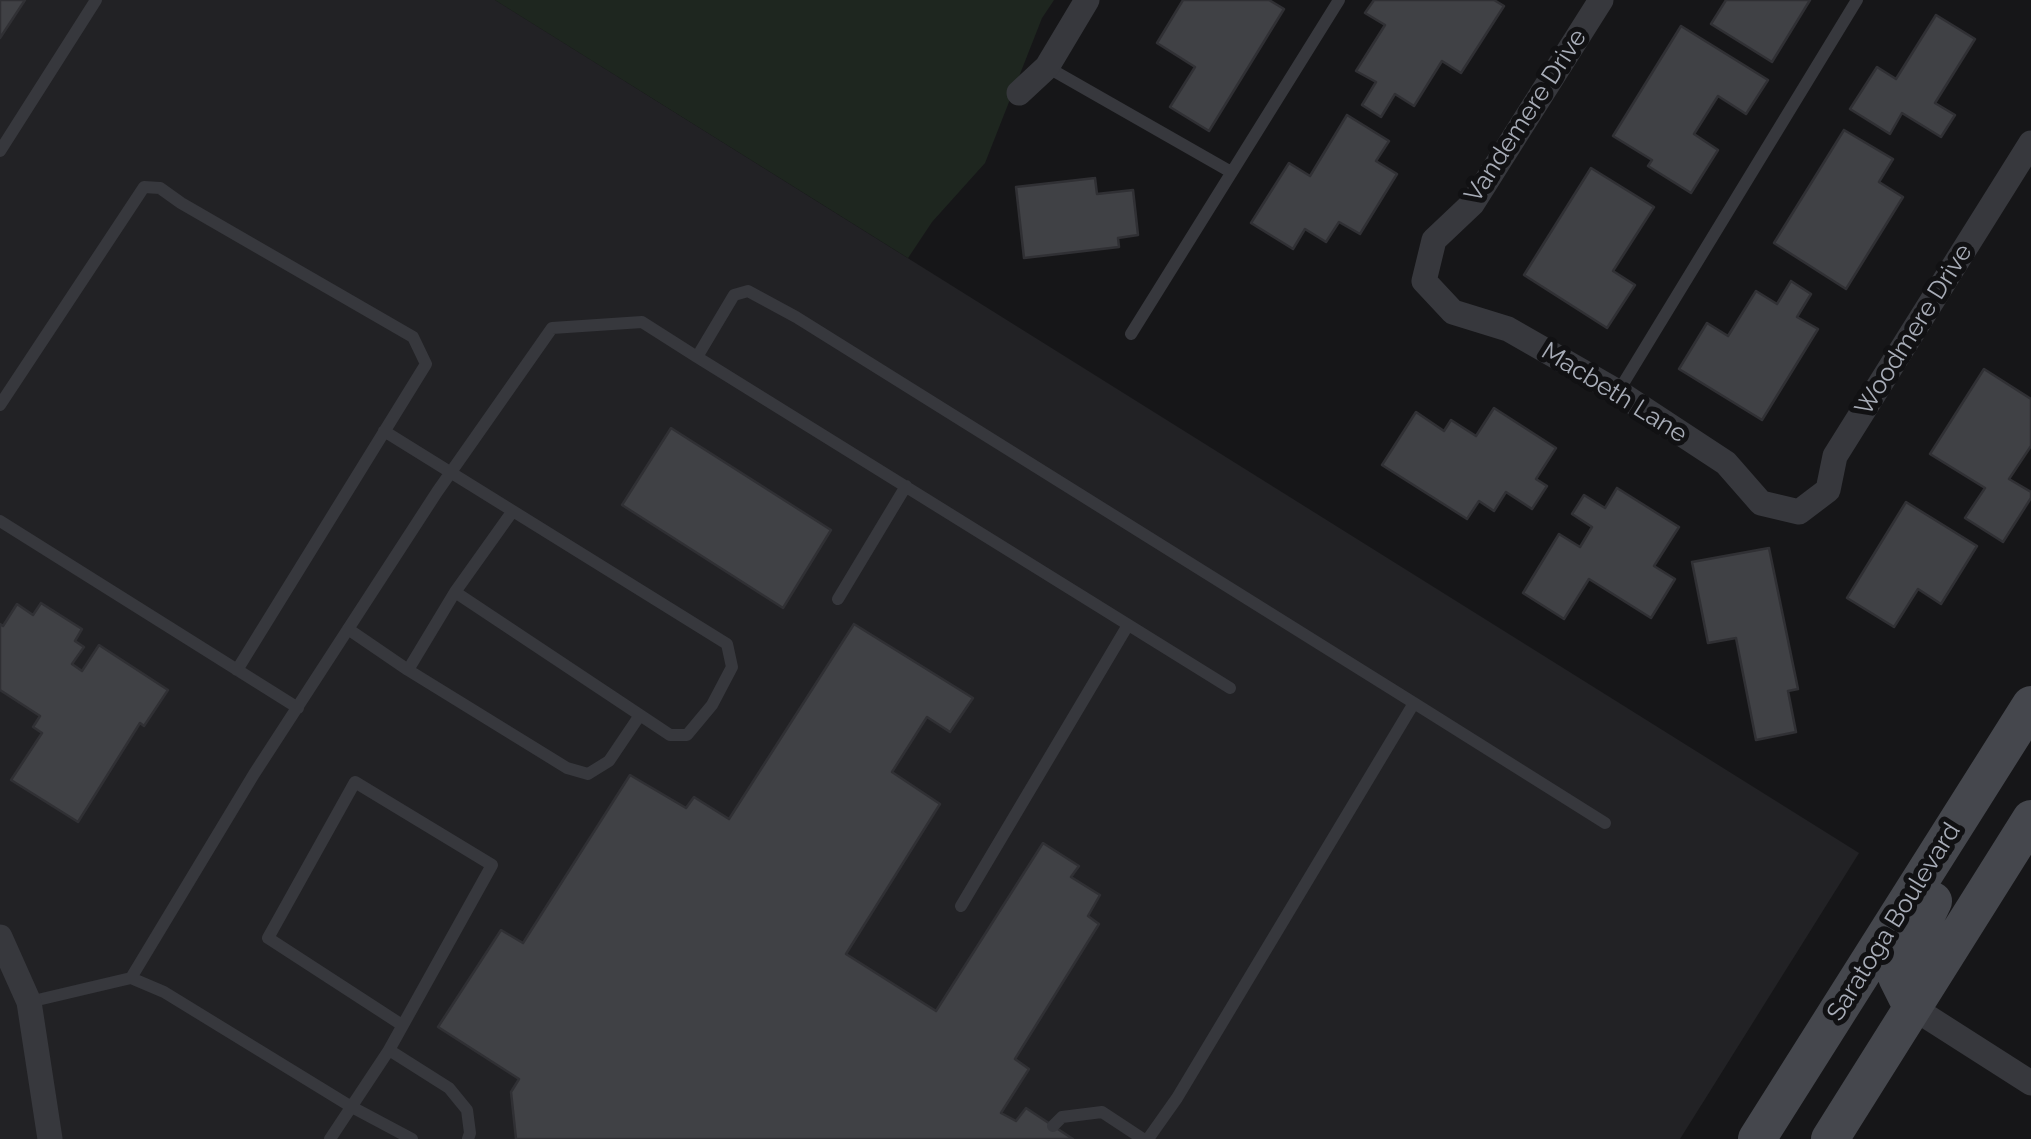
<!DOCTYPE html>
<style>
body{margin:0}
canvas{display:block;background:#161618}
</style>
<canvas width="2031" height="1139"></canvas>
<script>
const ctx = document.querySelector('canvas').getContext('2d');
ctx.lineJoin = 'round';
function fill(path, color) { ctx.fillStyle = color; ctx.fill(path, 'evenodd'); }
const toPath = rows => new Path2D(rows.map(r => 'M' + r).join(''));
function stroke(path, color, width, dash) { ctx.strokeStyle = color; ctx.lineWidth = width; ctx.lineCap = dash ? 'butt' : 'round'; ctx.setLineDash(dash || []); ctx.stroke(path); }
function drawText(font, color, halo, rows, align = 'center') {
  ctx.font = font + ' Raleway,sans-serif'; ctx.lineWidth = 10; ctx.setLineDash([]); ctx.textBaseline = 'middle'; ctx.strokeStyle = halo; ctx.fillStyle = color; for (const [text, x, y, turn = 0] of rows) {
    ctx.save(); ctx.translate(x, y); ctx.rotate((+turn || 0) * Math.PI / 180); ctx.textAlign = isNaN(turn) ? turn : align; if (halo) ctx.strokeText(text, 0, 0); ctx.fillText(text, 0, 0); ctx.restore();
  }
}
fill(toPath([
 [0,0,495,0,1859,853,1680,1139,0,1139]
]), '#222225');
fill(toPath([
 [495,0,1054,0,1042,18,985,163,932,222,908,258]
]), '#1e261f');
const building = toPath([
 [0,0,25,0,0,38,0,0],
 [1183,0,1269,0,1284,9,1209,131,1170,107,1195,67,1157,43,1183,0],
 [1374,0,1494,0,1504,6,1461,73,1442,61,1414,106,1395,94,1381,117,1362,105,1376,82,1356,71,1385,25,1365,13,1374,0],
 [1726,0,1810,0,1772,62,1711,24,1726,0],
 [1936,15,1975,39,1935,103,1955,115,1941,137,1902,113,1890,134,1850,109,1877,67,1896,79,1936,15],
 [1681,26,1768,80,1746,114,1718,96,1694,134,1718,150,1691,193,1648,166,1652,160,1613,136,1681,26],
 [1347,115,1389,141,1376,161,1397,174,1360,234,1339,222,1326,242,1305,229,1293,249,1251,223,1289,163,1310,176,1347,115],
 [1844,130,1893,159,1879,182,1903,197,1846,289,1774,243,1844,130],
 [1591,168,1654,207,1613,271,1635,285,1607,328,1524,275,1591,168],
 [1095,178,1097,194,1133,190,1138,235,1118,238,1119,247,1024,258,1016,187,1095,178],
 [1791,281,1811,294,1797,317,1818,329,1762,420,1679,369,1707,323,1728,336,1756,291,1777,304,1791,281],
 [1984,369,2031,399,2031,446,2009,479,2031,492,2031,498,2003,542,1965,518,1985,488,1930,454,1984,369],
 [1494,408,1556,448,1536,479,1547,486,1532,509,1506,492,1494,511,1479,501,1467,519,1382,465,1416,412,1444,431,1451,420,1476,436,1494,408],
 [671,428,831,530,783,608,622,505,671,428],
 [1617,488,1679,527,1654,566,1675,579,1651,618,1589,579,1564,619,1523,593,1559,534,1580,547,1592,527,1572,514,1584,495,1605,508,1617,488],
 [1906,502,1977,546,1941,604,1918,589,1894,627,1847,598,1906,502],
 [1769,548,1798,689,1788,691,1796,732,1756,740,1736,638,1708,643,1692,562,1769,548],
 [41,603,82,629,75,641,84,647,72,664,82,671,99,645,168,690,144,726,140,723,78,822,11,780,42,733,33,727,40,716,0,690,0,624,3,626,17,604,33,615,41,603],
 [854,624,973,698,950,732,927,717,892,772,940,804,846,954,936,1011,1043,843,1079,866,1071,877,1100,895,1088,916,1099,924,1015,1059,1029,1069,1001,1113,1016,1121,1026,1108,1073,1139,516,1139,511,1092,519,1079,438,1027,501,930,523,943,630,775,686,808,694,797,729,819,854,624]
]);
fill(building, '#404145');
stroke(building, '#303034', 2.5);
stroke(toPath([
 [1047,67,1231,172],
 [0,151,96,0],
 [1131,334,1339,0],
 [697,357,1230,688],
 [1618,392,1857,0],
 [0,405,144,187,160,188,181,203,413,337,426,364,237,670],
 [0,521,298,708],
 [455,592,512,512],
 [838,599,906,486],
 [348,629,408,670,455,592,670,735,687,735,712,705,732,667,727,644,384,431],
 [408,670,567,768,588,774,609,761,640,715],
 [1414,703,1605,823],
 [961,906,1128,625],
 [131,978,254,774,437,492,552,328,642,322,697,357,734,295,748,291,796,317,1414,703,1177,1098,1148,1139],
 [29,1002,131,978,164,992,350,1106,412,1139],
 [389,1050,492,865,355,782,268,938,402,1025],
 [1053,1126,1062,1117,1102,1112,1143,1139],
 [330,1139,389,1050,449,1088,467,1110,470,1133,468,1139]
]), '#37383d', 12);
stroke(toPath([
 [1601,0,1472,204,1434,240,1424,281,1453,312,1508,329,1618,392,1726,463,1761,503,1799,512,1828,490,1835,456,2031,143],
 [1019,93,1047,67,1087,0],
 [0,937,29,1002,50,1139],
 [1912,1007,2031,1083]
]), '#37383d', 25);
stroke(toPath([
 [1912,1007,1897,977,1933,901],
 [1757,1139,2031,705],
 [1830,1139,2031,819]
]), '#45474d', 38);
drawText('25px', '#a8adb8', '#111113', [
 ["Vandemere Drive",1526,116,-57],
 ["Woodmere Drive",1914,330,-58],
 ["Macbeth Lane",1614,393,32],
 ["Saratoga Boulevard",1894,922,-58]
]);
</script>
